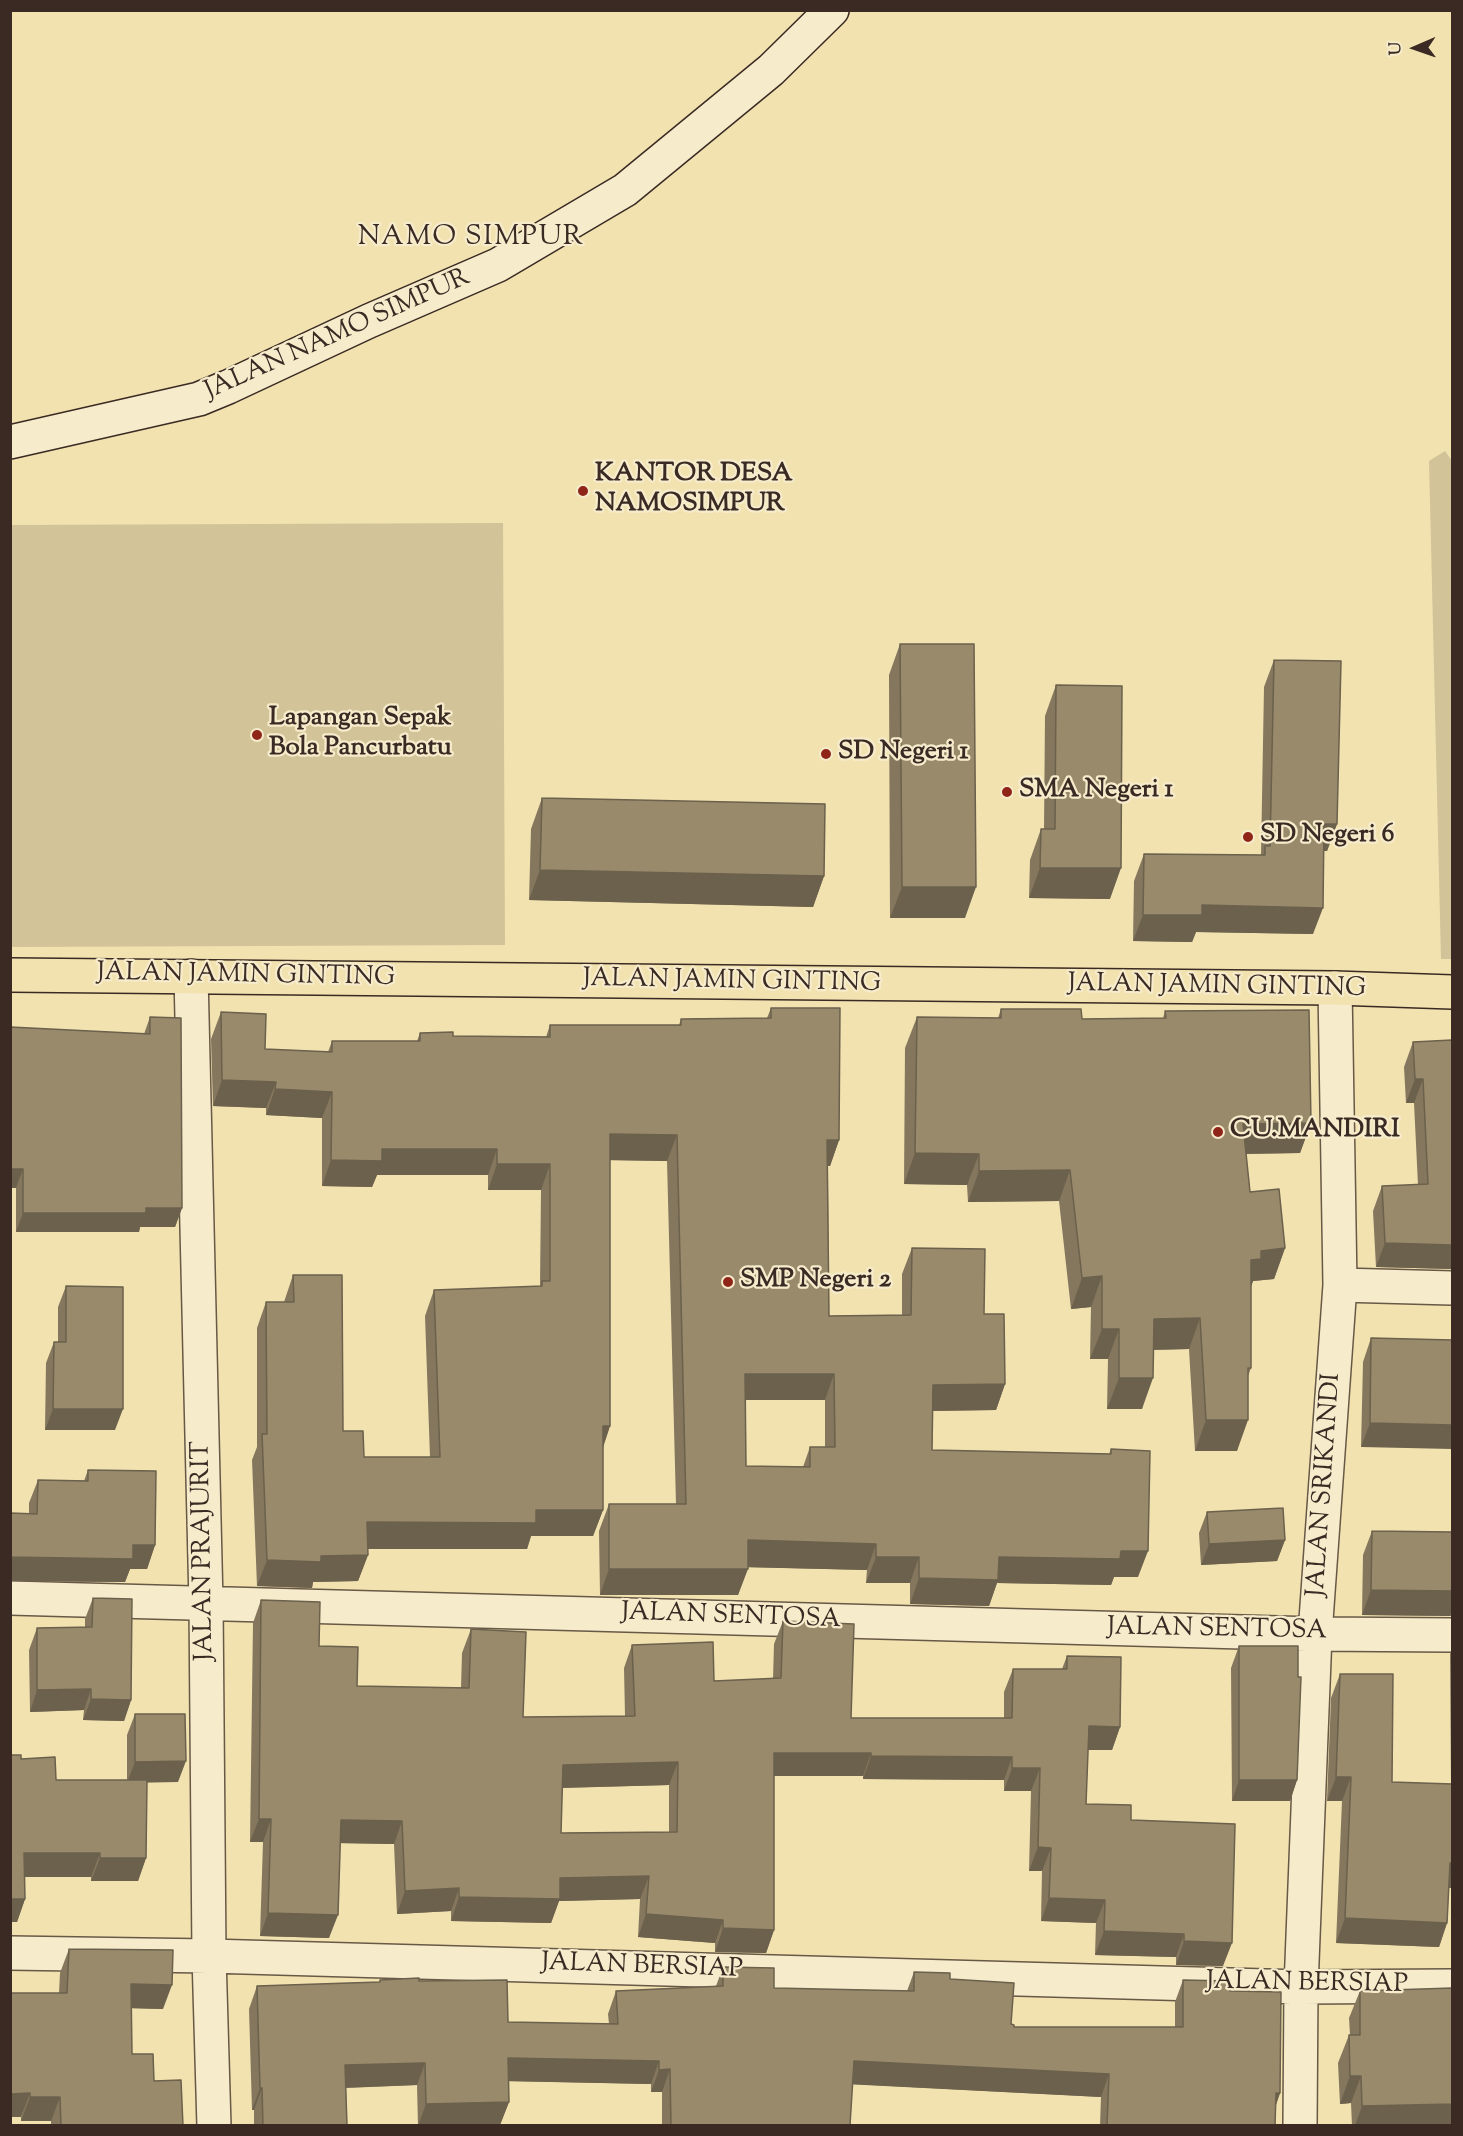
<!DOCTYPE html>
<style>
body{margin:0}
#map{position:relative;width:1463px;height:2136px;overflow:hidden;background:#f1e2b0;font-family:"Sorts Mill Goudy",serif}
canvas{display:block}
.frame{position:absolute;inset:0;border:12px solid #3a2a23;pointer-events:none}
.north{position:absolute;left:1385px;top:18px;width:60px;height:60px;-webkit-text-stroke:4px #f6eccc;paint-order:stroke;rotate:268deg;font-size:16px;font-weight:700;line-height:24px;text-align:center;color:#3a2a23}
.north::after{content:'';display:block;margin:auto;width:21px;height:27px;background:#3a2a23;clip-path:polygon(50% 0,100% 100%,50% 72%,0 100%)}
</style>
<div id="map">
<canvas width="1463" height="2136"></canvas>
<div class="frame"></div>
<div class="north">U</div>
</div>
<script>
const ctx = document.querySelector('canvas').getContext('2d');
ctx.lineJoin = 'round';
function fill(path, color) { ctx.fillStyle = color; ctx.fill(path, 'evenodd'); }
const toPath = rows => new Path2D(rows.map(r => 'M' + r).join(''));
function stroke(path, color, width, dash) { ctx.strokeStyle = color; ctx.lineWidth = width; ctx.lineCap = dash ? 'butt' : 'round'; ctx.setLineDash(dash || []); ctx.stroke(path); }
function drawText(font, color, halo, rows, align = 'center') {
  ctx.font = font + ' "Sorts Mill Goudy",serif'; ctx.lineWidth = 4.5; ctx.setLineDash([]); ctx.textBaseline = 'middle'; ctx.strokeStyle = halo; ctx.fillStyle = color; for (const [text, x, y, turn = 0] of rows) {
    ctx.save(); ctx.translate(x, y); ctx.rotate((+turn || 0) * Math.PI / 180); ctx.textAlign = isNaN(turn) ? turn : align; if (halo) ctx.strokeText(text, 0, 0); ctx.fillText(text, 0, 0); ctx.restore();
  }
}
fill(toPath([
 [1445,451,1452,461,1452,959,1441,959,1429,461],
 [503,523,505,945,11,947,11,525]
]), '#d2c398');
const street = toPath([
 [191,976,206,1603,209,1956,214,2126],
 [1340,1285,1452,1288],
 [10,1598,1315,1634,1452,1635],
 [10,1953,209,1956,1301,1987,1452,1986],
 [1300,2126,1301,1987,1315,1634,1340,1285,1335,988]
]);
const secondary = toPath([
 [10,442,199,399,228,387,369,321,498,265,625,190,771,70,832,10]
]);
const highway = toPath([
 [10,975,1335,988,1452,992]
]);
stroke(street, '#685846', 36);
stroke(secondary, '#3a2a23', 36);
stroke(highway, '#3a2a23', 36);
stroke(street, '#f6eccc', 33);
stroke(secondary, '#f6eccc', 33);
stroke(highway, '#f1e2b0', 33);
fill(toPath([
 [900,644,965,918,890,918,889,675],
 [1274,660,1337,824,1327,851,1323,851,1313,934,1196,932,1192,942,1133,941,1134,881,1144,854,1261,855,1264,687],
 [1056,685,1110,899,1029,898,1030,860,1041,829,1044,829,1045,716],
 [542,798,824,876,813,907,529,900,531,829],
 [771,1008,839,1140,830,1166,828,1166,829,1316,902,1315,902,1274,912,1248,984,1314,1005,1384,996,1410,933,1411,932,1450,1109,1454,1111,1449,1138,1577,1114,1577,1111,1585,997,1583,989,1606,910,1604,910,1583,866,1583,867,1570,748,1567,738,1595,600,1595,599,1531,609,1504,676,1504,667,1161,610,1160,610,1426,603,1448,603,1510,593,1536,531,1536,527,1549,368,1549,368,1555,358,1581,313,1582,312,1588,257,1586,252,1460,257,1447,257,1328,266,1302,284,1302,293,1275,343,1431,364,1457,430,1457,425,1316,434,1290,540,1287,541,1190,488,1190,488,1175,377,1175,372,1187,322,1186,322,1118,266,1115,266,1108,213,1106,211,1039,221,1012,265,1049,328,1052,332,1041,417,1041,420,1033,453,1036,546,1037,550,1025,679,1025,681,1019,767,1018],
 [745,1400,825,1400,825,1447,810,1447,803,1467,746,1466],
 [1001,1009,1082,1019,1163,1018,1165,1011,1311,1123,1300,1153,1246,1154,1250,1192,1285,1248,1274,1279,1253,1281,1251,1286,1251,1368,1248,1376,1237,1451,1195,1451,1189,1349,1153,1350,1142,1409,1107,1409,1108,1359,1090,1359,1091,1307,1071,1309,1059,1201,968,1202,967,1185,904,1184,905,1048,917,1017,998,1018],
 [150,1017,182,1208,175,1227,140,1227,139,1232,16,1232,16,1188,10,1188,10,1027,144,1034],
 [1452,1040,1452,1269,1376,1267,1373,1211,1382,1186,1418,1185,1414,1103,1406,1103,1404,1067,1413,1042],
 [66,1286,115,1430,45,1430,46,1363,54,1342,58,1342,58,1307],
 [1371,1338,1452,1340,1361,1447,1363,1362],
 [88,1470,155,1545,147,1569,130,1569,125,1582,10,1581,10,1513,29,1513,29,1503,38,1480,84,1481],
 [1207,1512,1285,1540,1277,1561,1201,1565,1199,1533],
 [1372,1531,1452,1532,1452,1616,1362,1615,1363,1555],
 [93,1598,131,1700,124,1721,83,1720,84,1710,30,1712,29,1650,37,1628,85,1627,85,1619],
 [261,1600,319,1646,357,1686,461,1688,462,1653,471,1629,523,1717,625,1716,624,1668,632,1645,714,1681,773,1679,774,1644,783,1621,851,1718,1004,1718,1004,1692,1013,1669,1062,1669,1067,1656,1120,1727,1112,1750,1088,1750,1086,1804,1131,1820,1223,1966,1176,1965,1176,1957,1095,1955,1096,1923,1041,1921,1042,1871,1029,1871,1031,1791,1004,1791,1004,1780,863,1779,863,1776,774,1776,774,1930,766,1953,715,1952,715,1943,638,1937,640,1899,559,1901,551,1923,451,1921,451,1911,397,1914,394,1844,340,1843,329,1938,260,1936,263,1842,250,1842,253,1623],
 [669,1785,669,1832,561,1833,562,1788],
 [1239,1646,1297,1780,1290,1801,1232,1801,1231,1668],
 [1452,1648,1452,1888,1449,1888,1447,1923,1439,1947,1336,1943,1342,1801,1327,1801,1331,1698,1340,1674,1392,1782,1451,1784,1450,1654],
 [135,1714,178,1782,147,1782,146,1858,138,1881,91,1881,91,1877,25,1877,25,1899,17,1922,21,1759,56,1780,127,1780,127,1735],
 [69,1949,163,2009,131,2008,132,2054,154,2081,183,2126,51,2126,51,2121,21,2121,21,2117,59,1993,60,1973],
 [723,1967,774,1988,907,1991,914,1972,950,1979,1014,2027,1175,2027,1175,2002,1183,1980,1230,1991,1280,2093,1276,2105,1275,2126,1100,2126,1101,2097,852,2084,850,2125,883,2126,662,2126,662,2092,651,2092,651,2084,508,2081,509,2102,500,2125,418,2126,417,2085,346,2088,347,2126,254,2126,254,2110,252,2110,249,2009,257,1986,379,1982,380,1980,419,1981,508,2022,609,2024,608,2014,616,1991,716,1986],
 [1360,1991,1452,2126,1352,2126,1351,2103,1340,2104,1338,2063,1349,2035,1350,2035,1349,2018]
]), '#84775d');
fill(toPath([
 [1324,824,1337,824,1327,851,1314,851],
 [1040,868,1121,868,1110,899,1029,898],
 [540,870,824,876,813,907,529,900],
 [902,887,976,887,965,918,890,918],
 [1202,905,1323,908,1313,934,1196,932,1192,942,1133,941,1143,915],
 [1415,1079,1423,1079,1414,1103,1406,1103],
 [222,1080,276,1082,266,1108,213,1106],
 [275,1089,332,1092,322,1118,266,1115],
 [1311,1123,1300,1153,1232,1154,1243,1124],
 [610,1134,677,1135,667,1161,600,1160],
 [827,1140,839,1140,830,1166,818,1166],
 [382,1149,497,1149,488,1175,377,1175,372,1187,322,1186,331,1160],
 [915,1153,979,1154,967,1185,904,1184],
 [497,1164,550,1164,541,1190,488,1190],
 [10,1169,23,1169,16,1188,10,1188],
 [1070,1170,1059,1201,968,1202,979,1171],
 [146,1208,182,1208,175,1227,140,1227,139,1232,16,1232,23,1213],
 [1385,1243,1452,1245,1452,1269,1376,1267],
 [1285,1248,1274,1279,1253,1281,1250,1290,1251,1260,1261,1251],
 [1102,1276,1091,1307,1071,1309,1082,1278],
 [1200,1318,1189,1349,1143,1350,1154,1319],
 [1102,1329,1119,1329,1108,1359,1090,1359],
 [745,1374,834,1374,825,1400,735,1400],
 [1119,1378,1153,1378,1142,1409,1107,1409],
 [1005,1384,996,1410,924,1411,933,1385],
 [53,1409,123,1409,115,1430,45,1430],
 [1206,1420,1248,1420,1237,1451,1195,1451],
 [1370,1423,1452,1425,1452,1449,1361,1447],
 [603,1426,610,1426,601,1452],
 [536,1510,603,1510,593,1536,531,1536,527,1549,357,1549,367,1522],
 [748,1540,876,1544,867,1570,738,1567],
 [1285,1540,1277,1561,1201,1565,1209,1544],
 [133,1545,155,1545,147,1569,130,1569,125,1582,10,1581,10,1557],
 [1121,1551,1148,1551,1138,1577,1114,1577,1111,1585,997,1583,989,1606,910,1604,919,1578,999,1557],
 [368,1555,358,1581,313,1582,312,1588,257,1586,267,1560,321,1556],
 [876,1557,919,1557,910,1583,866,1583],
 [609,1569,748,1569,738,1595,600,1595],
 [1371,1590,1452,1591,1452,1610,1450,1616,1362,1615],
 [91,1689,84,1710,30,1712,37,1690],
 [91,1699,131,1700,124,1721,83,1720],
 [1089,1726,1120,1727,1112,1750,1080,1750],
 [774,1753,871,1753,863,1776,765,1776],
 [871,1756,1012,1757,1004,1780,863,1779],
 [186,1761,178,1782,127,1783,135,1762],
 [678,1762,669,1785,554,1788,563,1765],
 [1012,1768,1040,1768,1031,1791,1004,1791],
 [1336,1777,1351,1777,1342,1801,1327,1801],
 [1239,1780,1297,1780,1290,1801,1232,1801],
 [259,1819,271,1819,263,1842,250,1842],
 [341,1820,402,1821,394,1844,332,1843],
 [1038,1847,1051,1848,1042,1871,1029,1871],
 [24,1853,100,1853,91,1877,16,1877],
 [100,1858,146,1858,138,1881,91,1881],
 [1450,1863,1452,1863,1452,1888,1441,1887],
 [649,1876,640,1899,559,1901,551,1923,451,1921,459,1897,560,1878],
 [459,1888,451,1911,397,1914,405,1891],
 [1049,1898,1105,1900,1096,1923,1041,1921],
 [10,1899,25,1899,17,1922,10,1922],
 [268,1913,338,1915,329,1938,260,1936],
 [646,1914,723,1920,715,1943,638,1937],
 [1345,1918,1447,1923,1439,1947,1336,1943],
 [723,1928,774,1930,766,1953,715,1952],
 [1104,1931,1184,1934,1176,1957,1095,1955],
 [1184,1941,1232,1943,1223,1966,1176,1965],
 [131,1984,172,1985,163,2009,122,2008],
 [508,2058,659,2061,651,2084,500,2081],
 [854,2061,1109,2074,1101,2097,845,2084],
 [425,2063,417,2085,337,2088,345,2065],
 [670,2069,662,2092,651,2092,659,2070],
 [1350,2076,1361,2076,1351,2103,1340,2104],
 [260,2088,262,2088,254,2110,252,2110],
 [30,2093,21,2117,10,2117,10,2094],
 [1276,2093,1280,2093,1272,2116],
 [30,2097,60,2097,51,2121,21,2121],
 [509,2102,500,2125,418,2126,426,2104],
 [1452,2104,1452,2126,1355,2126,1362,2106]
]), '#6b614c');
const building = toPath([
 [900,644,974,644,976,887,902,887,900,644],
 [1274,660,1341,661,1337,824,1324,824,1323,908,1202,905,1202,915,1143,915,1144,854,1265,855,1265,846,1270,846,1274,660],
 [1056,685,1122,686,1121,868,1040,868,1041,829,1055,829,1056,685],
 [542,798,825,804,824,876,540,870,542,798],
 [771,1008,840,1008,839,1140,827,1140,829,1316,911,1315,912,1248,985,1249,984,1314,1004,1314,1005,1384,933,1385,932,1450,1111,1454,1111,1449,1150,1451,1148,1551,1121,1551,1120,1559,999,1557,998,1580,919,1578,919,1557,876,1557,876,1544,748,1540,748,1569,609,1569,609,1504,686,1504,677,1135,610,1134,610,1426,603,1426,603,1510,536,1510,536,1523,367,1522,368,1555,321,1556,321,1562,267,1560,262,1434,267,1434,266,1302,294,1302,293,1275,342,1275,343,1431,363,1431,364,1457,440,1457,434,1290,542,1286,542,1281,550,1281,550,1164,497,1164,497,1149,382,1149,382,1161,331,1160,332,1092,275,1089,276,1082,222,1080,221,1012,266,1014,265,1049,332,1052,332,1041,420,1041,420,1033,453,1032,453,1036,550,1037,550,1025,681,1025,681,1019,771,1018,771,1008],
 [745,1374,834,1374,835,1447,810,1447,810,1467,746,1466,745,1374],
 [1001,1009,1081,1009,1082,1019,1166,1018,1165,1011,1309,1010,1311,1123,1243,1124,1250,1192,1279,1189,1285,1248,1261,1251,1261,1259,1251,1260,1251,1368,1248,1368,1248,1420,1206,1420,1200,1318,1154,1319,1153,1378,1119,1378,1119,1329,1102,1329,1102,1276,1082,1278,1070,1170,979,1171,979,1154,915,1153,917,1017,1001,1018,1001,1009],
 [150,1017,181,1018,182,1208,146,1208,146,1213,23,1213,23,1169,10,1169,10,1027,150,1034,150,1017],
 [1452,1040,1452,1245,1385,1243,1382,1186,1428,1184,1423,1079,1415,1079,1413,1042,1452,1040],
 [66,1286,123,1287,123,1409,53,1409,54,1342,66,1342,66,1286],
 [1371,1338,1452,1340,1452,1425,1370,1423,1371,1338],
 [88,1470,156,1471,155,1545,133,1545,133,1559,10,1557,10,1513,37,1514,38,1480,88,1481,88,1470],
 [1283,1508,1285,1540,1209,1544,1207,1512,1283,1508],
 [1372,1531,1452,1532,1452,1591,1371,1590,1372,1531],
 [93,1598,132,1599,131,1700,91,1699,91,1689,37,1690,37,1628,92,1627,93,1598],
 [261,1600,320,1602,319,1646,358,1647,357,1686,469,1688,471,1629,526,1632,523,1717,635,1716,632,1645,713,1642,714,1681,781,1678,783,1621,854,1624,851,1718,1012,1718,1013,1669,1067,1669,1067,1656,1121,1657,1120,1727,1089,1726,1086,1804,1131,1805,1131,1820,1235,1824,1232,1943,1184,1941,1184,1934,1104,1931,1105,1900,1049,1898,1051,1848,1038,1847,1040,1768,1012,1768,1012,1757,871,1756,871,1753,774,1753,774,1930,723,1928,723,1920,646,1914,649,1876,560,1878,560,1899,459,1897,459,1888,405,1891,402,1821,341,1820,338,1915,268,1913,271,1819,259,1819,261,1600],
 [678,1762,677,1832,561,1833,563,1765,678,1762],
 [1239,1646,1298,1646,1298,1677,1301,1677,1297,1780,1239,1780,1239,1646],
 [1340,1674,1393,1674,1392,1782,1452,1784,1452,1863,1450,1863,1447,1923,1345,1918,1351,1777,1336,1777,1340,1674],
 [135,1714,185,1714,186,1761,135,1762,135,1714],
 [10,1755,21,1755,21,1759,55,1757,56,1780,147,1780,146,1858,100,1858,100,1853,24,1853,25,1899,10,1899,10,1755],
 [69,1949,173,1950,172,1985,131,1984,132,2054,153,2054,154,2081,181,2080,183,2126,61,2126,60,2097,30,2097,30,2093,10,2094,10,1993,67,1993,69,1949],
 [723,1967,774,1968,774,1988,914,1991,914,1972,950,1973,950,1979,1014,1983,1011,2024,1014,2025,1014,2027,1183,2027,1183,1980,1230,1981,1230,1991,1281,1992,1280,2093,1276,2093,1275,2126,1107,2126,1109,2074,854,2061,850,2125,883,2126,671,2126,670,2069,659,2070,659,2061,508,2058,509,2102,426,2104,425,2063,345,2065,347,2126,263,2126,262,2088,260,2088,257,1986,380,1982,380,1980,419,1978,419,1981,507,1980,508,2022,618,2024,616,1991,723,1986,723,1967],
 [1452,1988,1452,2104,1362,2106,1361,2076,1350,2076,1349,2035,1360,2035,1360,1991,1452,1988]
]);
fill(building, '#998a6c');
stroke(building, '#6b614c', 1.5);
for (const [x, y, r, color] of [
 [583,491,6,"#8f2418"],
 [257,735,6,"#8f2418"],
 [826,754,6,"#8f2418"],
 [1007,792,6,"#8f2418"],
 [1248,837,6,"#8f2418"],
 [1218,1132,6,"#8f2418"],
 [728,1282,6,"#8f2418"]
]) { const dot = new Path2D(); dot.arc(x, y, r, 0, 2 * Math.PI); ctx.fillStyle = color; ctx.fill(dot); stroke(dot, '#f6eccc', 2); }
drawText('26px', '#3a2a23', '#f6eccc', [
 ["JALAN NAMO SIMPUR",338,336,-24],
 ["JALAN JAMIN GINTING",246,977,1],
 ["JALAN JAMIN GINTING",732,983,1],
 ["JALAN JAMIN GINTING",1217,988,1],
 ["JALAN SRIKANDI",1326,1485,-86],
 ["JALAN PRAJURIT",205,1551,-91],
 ["JALAN SENTOSA",731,1618,2],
 ["JALAN SENTOSA",1217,1631,1],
 ["JALAN BERSIAP",642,1968,2],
 ["JALAN BERSIAP",1307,1985,1]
]);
drawText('bold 26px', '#3a2a23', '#f6eccc', [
 ["KANTOR DESA",595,476],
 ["NAMOSIMPUR",595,506],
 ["Lapangan Sepak",269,720],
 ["Bola Pancurbatu",269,750],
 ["SD Negeri 1",838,754],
 ["SMA Negeri 1",1019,792],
 ["SD Negeri 6",1260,837],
 ["CU.MANDIRI",1230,1132],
 ["SMP Negeri 2",740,1282]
], 'left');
ctx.letterSpacing = '1.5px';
drawText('28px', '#3a2a23', '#f6eccc', [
 ["NAMO SIMPUR",471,239]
]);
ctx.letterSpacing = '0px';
</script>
